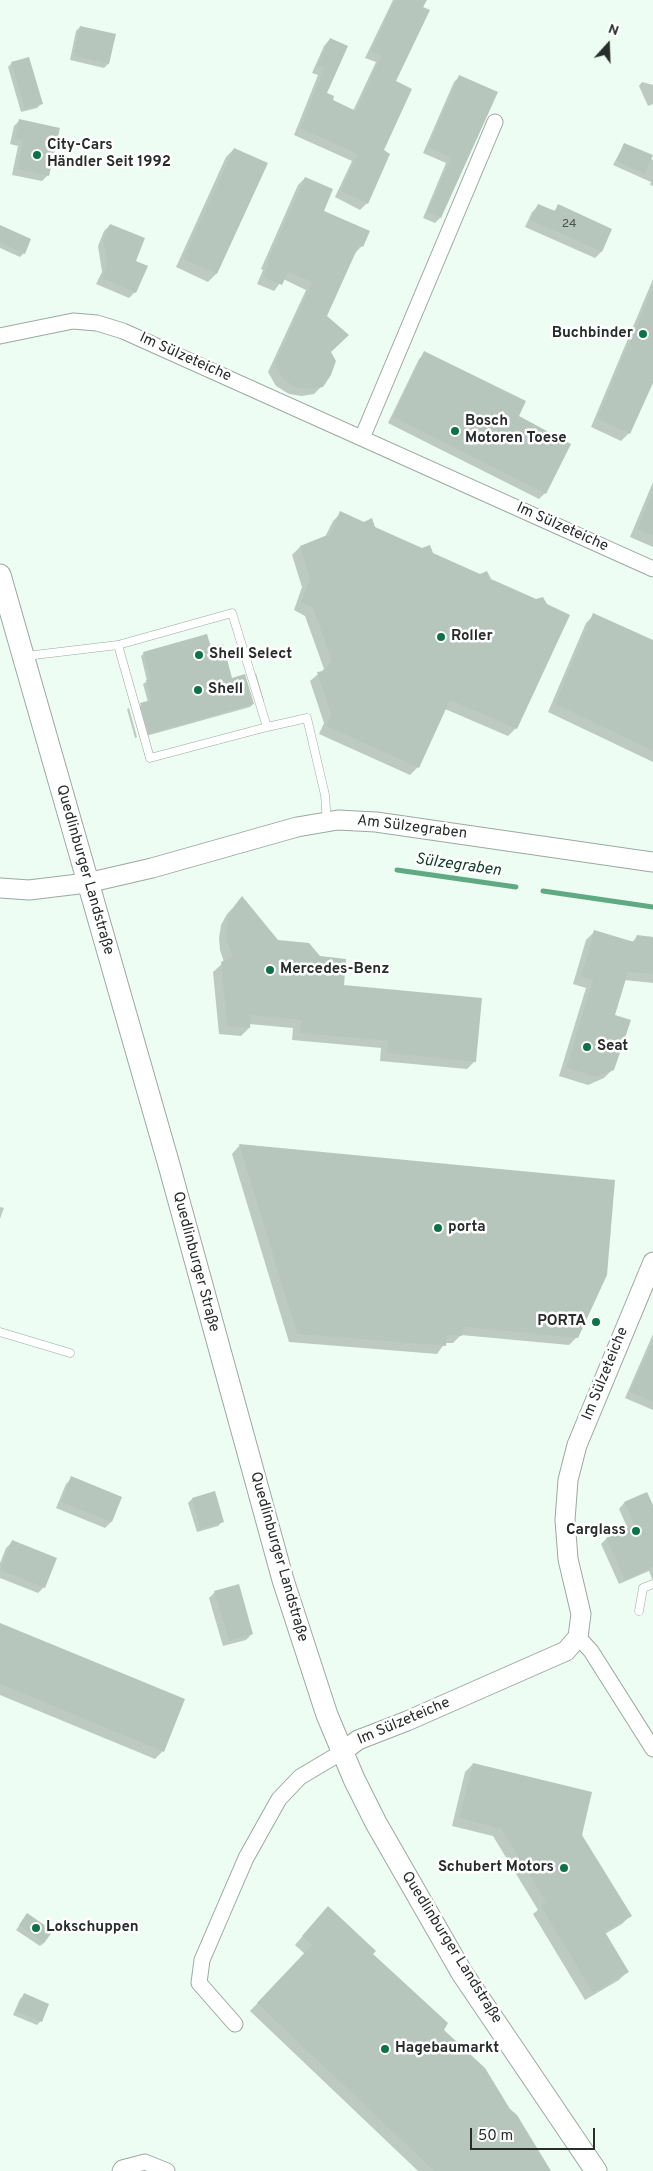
<!DOCTYPE html>
<meta charset="utf-8">
<style>
body{margin:0}
#map{position:relative;width:653px;height:2171px;overflow:hidden;background:#edfdf3;font-family:Overpass,sans-serif}
canvas{display:block}
.north{position:absolute;left:583px;top:20px;width:50px;height:50px;-webkit-text-stroke:4px #fff;paint-order:stroke;rotate:20deg;font-size:14px;font-weight:700;line-height:20px;text-align:center;color:#272d2a}
.north::after{content:'';display:block;margin:auto;width:18px;height:22px;background:#272d2a;clip-path:polygon(50% 0,100% 100%,50% 72%,0 100%)}
.scale{position:absolute;left:470px;top:2128px;width:125px;height:22px;box-sizing:border-box;border:2px solid #272d2a;border-top:0;padding-left:6px;font-size:15px;line-height:18px;white-space:nowrap;color:#272d2a;-webkit-text-stroke:4px #fff;paint-order:stroke}
</style>
<div id="map">
<canvas width="653" height="2171"></canvas>
<div class="north">N</div>
<div class="scale">50 m</div>
</div>
<script>
const ctx = document.querySelector('canvas').getContext('2d');
ctx.lineJoin = 'round';
function fill(path, color) { ctx.fillStyle = color; ctx.fill(path, 'evenodd'); }
const toPath = rows => new Path2D(rows.map(r => 'M' + r).join(''));
function stroke(path, color, width, dash) { ctx.strokeStyle = color; ctx.lineWidth = width; ctx.lineCap = dash ? 'butt' : 'round'; ctx.setLineDash(dash || []); ctx.stroke(path); }
function drawText(font, color, halo, rows, align = 'center') {
  ctx.font = font + ' Overpass,sans-serif'; ctx.lineWidth = 5; ctx.setLineDash([]); ctx.textBaseline = 'middle'; ctx.strokeStyle = halo; ctx.fillStyle = color; for (const [text, x, y, turn = 0] of rows) {
    ctx.save(); ctx.translate(x, y); ctx.rotate((+turn || 0) * Math.PI / 180); ctx.textAlign = isNaN(turn) ? turn : align; if (halo) ctx.strokeText(text, 0, 0); ctx.fillText(text, 0, 0); ctx.restore();
  }
}
fill(toPath([
 [393,0,426,0,394,82,382,151,367,203,360,210,335,197,352,161,294,135,318,75,312,73,324,46,330,39,325,94,331,100,353,111,376,62,365,58],
 [80,27,114,35,108,64,104,68,70,60,76,31],
 [12,63,41,104,37,108,21,112,8,67],
 [460,76,497,92,440,218,435,223,423,218,446,163,423,153,454,82],
 [642,82,653,85,653,104,648,106,639,86],
 [20,120,48,175,42,181,12,175,18,146,10,144,14,126],
 [623,147,653,160,653,186,650,185,651,182,613,165],
 [234,149,216,274,208,282,176,267,226,157],
 [305,178,322,212,362,246,355,253,325,316,330,352,322,386,314,394,302,396,289,394,276,386,268,372,306,290,283,279,274,291,257,284,263,270,261,269,298,185],
 [538,206,553,212,559,206,610,230,601,252,595,258,525,227,532,212],
 [110,225,134,261,135,292,129,298,96,284,102,272,98,246,104,231],
 [0,226,24,253,20,257,0,248],
 [653,279,653,382,629,433,621,441,591,427],
 [425,353,517,417,545,493,539,499,388,423,419,359],
 [653,482,653,547,630,537],
 [341,513,374,528,516,728,508,736,445,709,418,767,410,775,319,734,324,723,310,681,324,669,305,616,294,610,302,587,292,555,300,547,325,537,333,521],
 [594,615,653,641,653,762,548,712,586,623],
 [210,649,231,679,253,704,250,707,146,736,138,707,148,702,143,684,147,681,141,656,144,653],
 [256,673,264,701,263,701,255,674],
 [129,708,137,737,135,738,127,709],
 [242,898,278,941,320,957,342,986,475,1061,467,1069,380,1061,381,1048,292,1040,293,1028,249,1024,249,1028,241,1036,219,1034,213,972,224,962,220,950,219,938,221,925,227,914],
 [594,932,632,942,637,937,653,939,653,983,624,980,613,1016,613,1069,604,1078,588,1085,559,1076,586,988,573,984,586,940],
 [239,1146,614,1181,577,1337,569,1345,461,1335,453,1343,445,1343,437,1354,289,1342,232,1154],
 [0,1207,4,1208,0,1219],
 [653,1334,653,1410,625,1398],
 [72,1478,121,1497,111,1522,105,1528,56,1508,66,1484],
 [214,1493,222,1522,218,1526,197,1532,188,1503,192,1499],
 [624,1503,653,1508,653,1581,649,1571,619,1584,601,1544,606,1539,628,1529,619,1509],
 [12,1542,44,1587,38,1593,0,1578,0,1563,6,1548],
 [215,1592,252,1634,246,1640,223,1646,209,1598],
 [0,1625,163,1751,155,1759,0,1695],
 [473,1764,580,1835,630,1916,622,1924,605,1934,627,1972,619,1980,585,2000,533,1914,538,1910,493,1836,452,1826,465,1772],
 [320,1916,372,1954,442,2030,510,2110,549,2171,418,2171,250,2011,305,1954,295,1945],
 [24,1919,44,1943,40,1946,16,1930],
 [24,1995,41,2021,37,2025,13,2015,20,1999]
]), '#0003');
stroke(toPath([
 [397,870,516,887],
 [543,891,653,907]
]), '#5faa83', 5);
fill(toPath([
 [395,0,427,0,423,7,430,10,396,81,412,89,384,150,390,154,368,204,341,191,357,154,300,128,324,68,317,66,330,38,348,46,327,93,334,96,333,100,356,111,381,56,371,51],
 [80,26,116,34,109,64,73,56],
 [29,57,43,104,25,109,11,62],
 [459,75,498,92,441,218,427,212,451,158,428,147],
 [19,119,60,128,49,176,17,169,23,140,15,138],
 [624,143,653,155,645,174,616,161],
 [234,148,268,163,217,274,183,259],
 [305,177,333,189,324,211,370,231,363,247,359,245,327,316,349,335,331,352,336,361,331,375,323,387,310,389,296,388,283,379,275,364,312,282,288,272,282,285,263,277,269,263,267,262],
 [538,204,555,211,558,204,612,229,602,252,530,220],
 [110,224,145,238,136,261,148,266,136,293,102,278,107,265,103,239],
 [0,225,31,239,25,254,0,243],
 [653,286,653,383,630,434,597,419],
 [424,351,526,401,519,416,571,444,546,494,393,417],
 [653,491,653,536,637,529],
 [340,511,364,522,372,518,375,527,422,548,430,545,433,553,480,574,487,571,491,579,536,599,543,597,547,604,570,615,517,729,450,700,419,768,326,726,331,714,317,672,324,671,331,660,313,608,301,602,310,579,300,546,330,534],
 [593,613,653,640,653,751,555,704],
 [207,634,211,647,223,644,232,678,245,674,254,704,149,734,140,703,151,700,146,680,150,679,143,652],
 [242,896,278,940,309,943,320,956,346,959,344,985,482,998,476,1062,387,1053,388,1041,300,1033,301,1020,251,1015,250,1028,227,1026,221,962,233,956,227,942,226,929,229,916,235,905],
 [594,930,634,942,637,935,653,937,653,974,628,972,615,1015,631,1020,614,1070,597,1077,566,1068,593,980,581,977],
 [239,1144,615,1180,607,1275,578,1338,464,1327,462,1336,447,1335,446,1346,297,1334],
 [653,1340,653,1402,630,1392],
 [71,1476,122,1497,112,1522,61,1502],
 [215,1491,224,1522,200,1529,192,1498],
 [647,1492,653,1505,653,1567,625,1580,606,1538,634,1525,624,1502],
 [12,1540,57,1558,45,1588,0,1570],
 [239,1584,253,1634,229,1641,214,1591],
 [0,1623,185,1699,164,1752,0,1684],
 [473,1763,592,1792,582,1835,632,1916,605,1932,629,1972,593,1993,540,1905,546,1902,501,1829,459,1818],
 [328,1906,376,1951,373,1954,448,2023,444,2030,485,2068,510,2109,517,2115,551,2171,434,2171,257,2003,312,1945,302,1936],
 [27,1913,53,1931,44,1943,19,1925],
 [24,1993,49,2004,42,2022,16,2011]
]), '#b7c6bd');
const service = toPath([
 [118,645,150,758,267,727],
 [26,656,118,645,232,613,267,727,307,718,325,795,327,822],
 [0,1332,70,1353],
 [639,1611,643,1588,653,1584]
]);
const minor = toPath([
 [0,336,73,321,97,323,123,331,653,569],
 [362,438,495,122],
 [578,1637,591,1651,653,1749],
 [235,2024,199,1983,202,1960,246,1858,279,1799,300,1777,342,1752],
 [120,2171,122,2168,145,2162,167,2171]
]);
const tertiary = toPath([
 [0,888,29,890,87,883,152,868,297,827,338,820,376,822,653,862],
 [342,1752,358,1740,407,1721,566,1651,578,1637,581,1614,568,1559,565,1520,568,1480,577,1445,653,1262]
]);
const secondary = toPath([
 [0,575,169,1165,283,1580,327,1715,354,1779,376,1823,462,1973,596,2171]
]);
stroke(service, '#9ba9a0', 9);
stroke(minor, '#9ba9a0', 17);
stroke(tertiary, '#9ba9a0', 21);
stroke(secondary, '#9ba9a0', 23);
stroke(service, '#fff', 8);
stroke(minor, '#fff', 15);
stroke(tertiary, '#fff', 19);
stroke(secondary, '#fff', 21);
for (const [x, y, r, color] of [
 [37,155,5,"#0d7249"],
 [643,334,5,"#0d7249"],
 [455,431,5,"#0d7249"],
 [441,637,5,"#0d7249"],
 [199,655,5,"#0d7249"],
 [198,690,5,"#0d7249"],
 [270,970,5,"#0d7249"],
 [587,1047,5,"#0d7249"],
 [438,1228,5,"#0d7249"],
 [596,1322,5,"#0d7249"],
 [636,1531,5,"#0d7249"],
 [564,1868,5,"#0d7249"],
 [36,1928,5,"#0d7249"],
 [385,2049,5,"#0d7249"]
]) { const dot = new Path2D(); dot.arc(x, y, r, 0, 2 * Math.PI); ctx.fillStyle = color; ctx.fill(dot); stroke(dot, '#fff', 2); }
drawText('12px', '#4b534f', null, [
 ["24",569,225]
]);
drawText('bold 15px', '#272d2a', '#fff', [
 ["City-Cars",47,146],
 ["Händler Seit 1992",47,163],
 ["Buchbinder",633,334,"right"],
 ["Bosch",465,422],
 ["Motoren Toese",465,439],
 ["Roller",451,637],
 ["Shell Select",209,655],
 ["Shell",208,690],
 ["Mercedes-Benz",280,970],
 ["Seat",597,1047],
 ["porta",448,1228],
 ["PORTA",586,1322,"right"],
 ["Carglass",626,1531,"right"],
 ["Schubert Motors",554,1868,"right"],
 ["Lokschuppen",46,1928],
 ["Hagebaumarkt",395,2049]
], 'left');
drawText('15px', '#272d2a', '#fff', [
 ["Im Sülzeteiche",185,358,24],
 ["Im Sülzeteiche",562,528,24],
 ["Am Sülzegraben",412,828,7],
 ["Quedlinburger Landstraße",84,870,74],
 ["Quedlinburger Straße",195,1262,75],
 ["Im Sülzeteiche",606,1374,-68],
 ["Quedlinburger Landstraße",278,1557,74],
 ["Im Sülzeteiche",404,1722,-23],
 ["Quedlinburger Landstraße",451,1948,58]
]);
drawText('italic 16px', '#15412c', '#fff', [
 ["Sülzegraben",458,866,8]
]);
</script>
